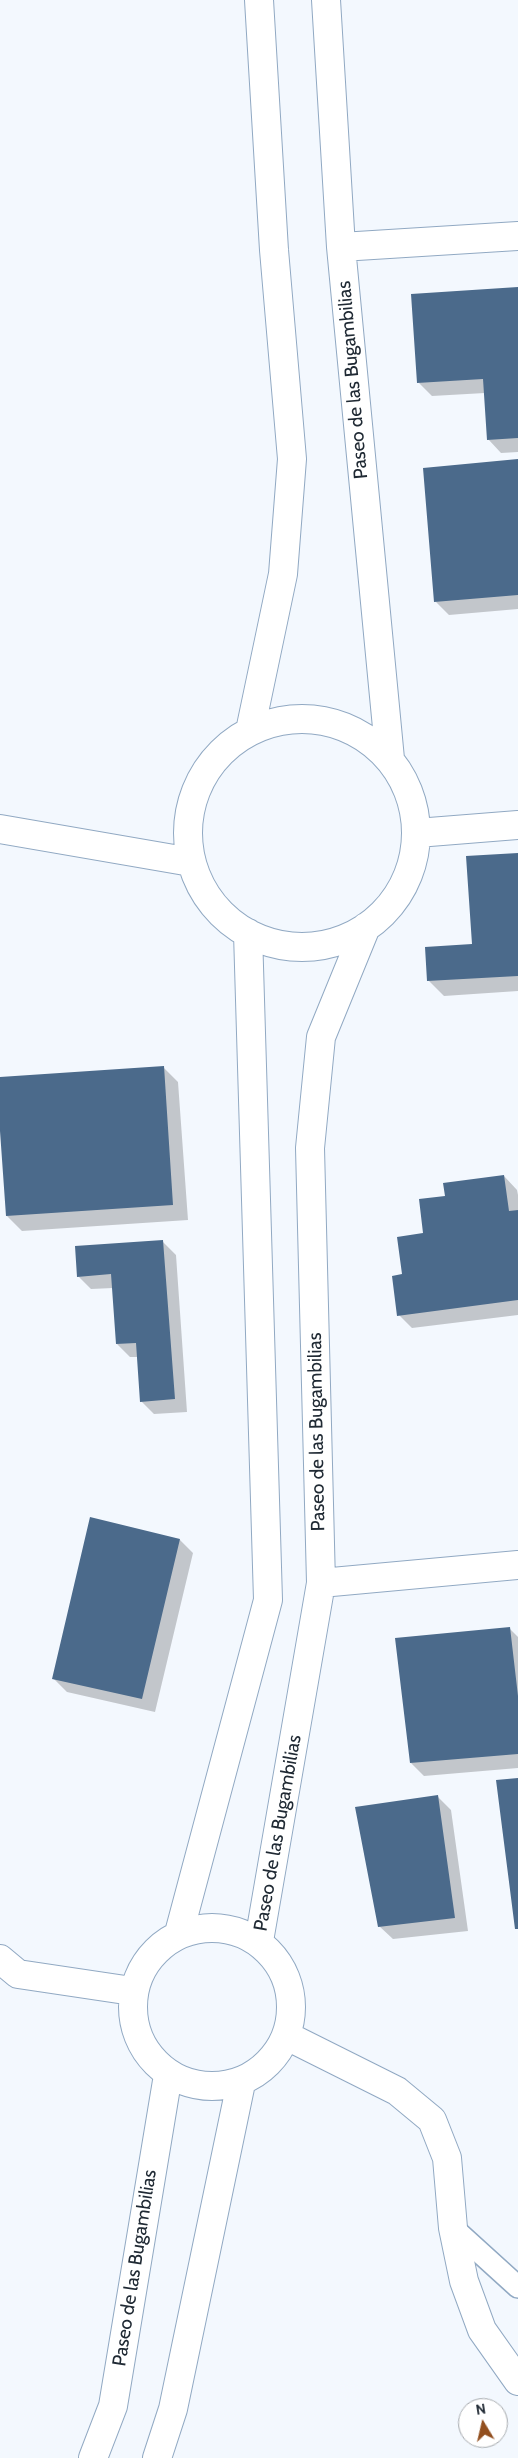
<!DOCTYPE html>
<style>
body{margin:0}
#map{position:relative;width:518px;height:2458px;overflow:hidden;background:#f3f8fe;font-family:Cabin,sans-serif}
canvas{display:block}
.north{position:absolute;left:458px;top:2398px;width:50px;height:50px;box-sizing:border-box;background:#fff;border:1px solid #a6aaae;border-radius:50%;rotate:351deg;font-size:14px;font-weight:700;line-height:20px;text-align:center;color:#202a34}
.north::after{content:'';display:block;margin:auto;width:18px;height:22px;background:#924f1f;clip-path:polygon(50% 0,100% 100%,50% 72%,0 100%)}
</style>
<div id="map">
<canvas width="518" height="2458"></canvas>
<div class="north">N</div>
</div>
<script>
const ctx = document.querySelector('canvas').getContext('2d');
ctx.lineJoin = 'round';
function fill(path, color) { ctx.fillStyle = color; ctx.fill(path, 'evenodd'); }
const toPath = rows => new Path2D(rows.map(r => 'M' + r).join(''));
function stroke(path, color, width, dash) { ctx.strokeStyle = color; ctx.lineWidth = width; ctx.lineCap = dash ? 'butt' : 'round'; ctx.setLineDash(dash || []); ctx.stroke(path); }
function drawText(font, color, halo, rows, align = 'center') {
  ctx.font = font + ' Cabin,sans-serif'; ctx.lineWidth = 5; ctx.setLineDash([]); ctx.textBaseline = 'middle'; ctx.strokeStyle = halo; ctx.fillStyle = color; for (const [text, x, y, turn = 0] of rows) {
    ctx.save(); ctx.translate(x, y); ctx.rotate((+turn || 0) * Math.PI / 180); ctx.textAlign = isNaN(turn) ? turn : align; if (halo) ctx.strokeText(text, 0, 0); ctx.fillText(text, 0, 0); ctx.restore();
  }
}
fill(toPath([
 [518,288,518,452,501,453,488,439,485,393,432,396,419,383],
 [518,460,518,609,449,615,436,602],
 [518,854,518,991,444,996,428,980,473,945],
 [163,1067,178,1082,188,1220,22,1231,7,1216,0,1113,0,1078],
 [504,1176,517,1190,518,1195,518,1315,412,1328,399,1315,404,1275,446,1197],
 [163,1242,176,1255,187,1412,154,1414,141,1401,138,1357,130,1357,117,1344,113,1288,91,1289,78,1276],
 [91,1519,180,1540,193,1553,155,1712,67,1692,53,1678],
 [510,1629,518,1637,518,1768,424,1776,411,1763],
 [438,1797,451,1810,468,1931,393,1939,379,1926]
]), '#0003');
fill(toPath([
 [518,287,518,438,487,440,483,379,417,383,411,294],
 [518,459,518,595,434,602,423,468],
 [518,853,518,976,427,981,425,947,472,944,466,856],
 [164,1066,173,1205,6,1216,0,1131,0,1077],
 [504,1175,509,1211,518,1210,518,1300,397,1316,392,1276,402,1274,397,1237,423,1233,419,1199,445,1196,443,1183],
 [163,1240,175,1399,140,1402,136,1343,116,1344,111,1274,77,1277,75,1246],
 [90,1517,180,1539,142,1699,52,1679],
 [510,1627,518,1696,518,1754,410,1763,395,1638],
 [518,1778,518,1929,515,1929,496,1780],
 [438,1795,455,1918,378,1927,355,1807]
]), '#4b6a8b');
const lane = toPath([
 [453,2228,518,2287]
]);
const street = toPath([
 [326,0,341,247,390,759],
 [341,247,518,236],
 '188 833a114 114 0 1 1 228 0a114 114 0 1 1-228 0Z',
 [250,731,283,574,292,459,274,250,259,0],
 [0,829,191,862],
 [417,833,518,825],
 [321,1583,518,1565],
 '133 2007a79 79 0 1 1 158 0a79 79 0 1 1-158 0Z',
 [179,1933,268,1600,248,933],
 [259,1941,321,1583,310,1148,321,1037,366,927],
 [0,1959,18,1974,132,1991],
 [287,2036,397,2091,432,2120,447,2158,453,2228,464,2281,482,2330,518,2381],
 [93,2458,113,2406,168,2075],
 [157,2458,173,2409,241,2083]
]);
stroke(lane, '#91a9c3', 24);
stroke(street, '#91a9c3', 30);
stroke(lane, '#fff', 21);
stroke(street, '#fff', 28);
drawText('19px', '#202a34', '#fff', [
 ["Paseo de las Bugambilias",353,380,-95],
 ["Paseo de las Bugambilias",317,1432,-91],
 ["Paseo de las Bugambilias",278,1833,-80],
 ["Paseo de las Bugambilias",135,2268,-81]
]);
</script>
